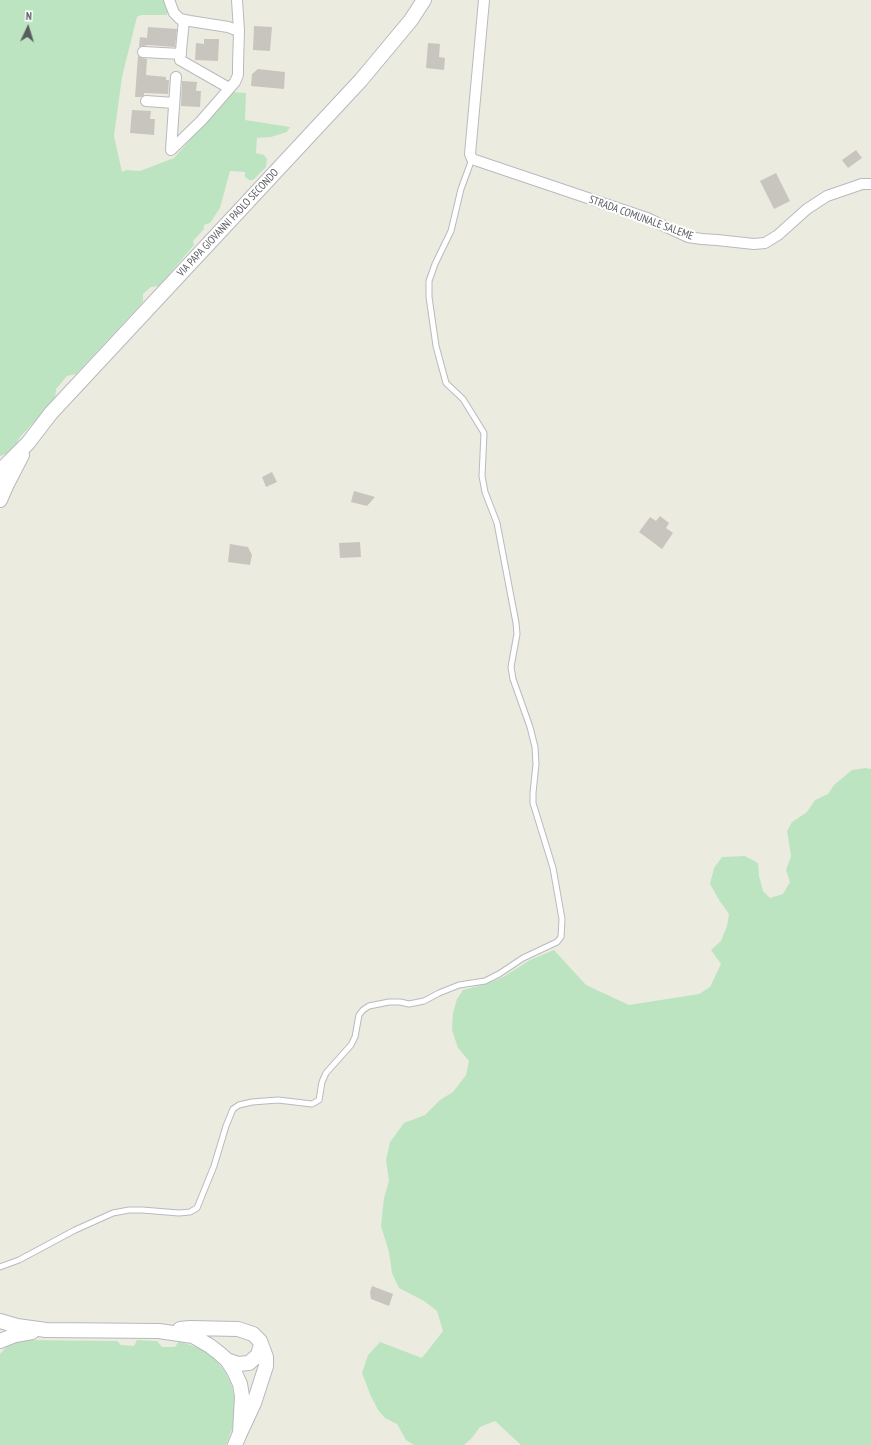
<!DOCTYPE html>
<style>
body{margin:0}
#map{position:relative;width:871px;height:1445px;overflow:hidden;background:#ecebe0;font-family:"PT Sans Narrow",sans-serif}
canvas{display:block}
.north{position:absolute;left:8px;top:8px;width:40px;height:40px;-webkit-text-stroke:3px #fff;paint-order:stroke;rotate:4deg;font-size:11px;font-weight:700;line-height:16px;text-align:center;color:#595c61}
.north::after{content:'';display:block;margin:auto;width:14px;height:18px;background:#595c61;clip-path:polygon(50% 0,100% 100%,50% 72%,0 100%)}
</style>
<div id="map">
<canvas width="871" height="1445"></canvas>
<div class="north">N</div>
</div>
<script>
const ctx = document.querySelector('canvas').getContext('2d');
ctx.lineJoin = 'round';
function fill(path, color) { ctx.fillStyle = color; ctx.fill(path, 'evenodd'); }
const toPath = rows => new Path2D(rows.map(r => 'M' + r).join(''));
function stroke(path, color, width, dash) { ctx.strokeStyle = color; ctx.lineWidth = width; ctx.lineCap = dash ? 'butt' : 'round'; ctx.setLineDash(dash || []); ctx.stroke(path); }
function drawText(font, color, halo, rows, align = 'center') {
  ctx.font = font + ' "PT Sans Narrow",sans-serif'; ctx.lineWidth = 4; ctx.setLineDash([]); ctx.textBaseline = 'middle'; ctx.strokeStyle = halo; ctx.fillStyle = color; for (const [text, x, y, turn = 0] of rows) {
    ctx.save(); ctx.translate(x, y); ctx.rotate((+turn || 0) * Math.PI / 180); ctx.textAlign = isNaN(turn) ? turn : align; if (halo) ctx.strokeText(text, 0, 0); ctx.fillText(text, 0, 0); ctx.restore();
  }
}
fill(toPath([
 [0,0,165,0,168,5,167,15,141,15,137,17,122,77,114,136,122,172,126,170,140,171,174,158,232,92,246,93,245,120,290,127,287,132,271,137,257,138,256,153,264,155,267,159,266,167,253,180,249,180,245,177,245,172,230,171,220,208,210,223,204,225,204,229,193,241,194,245,159,286,151,287,143,294,143,302,76,374,67,376,56,389,55,400,20,437,12,452,0,456],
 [865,768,871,769,871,1445,521,1445,495,1421,480,1427,471,1439,464,1445,414,1445,406,1440,397,1424,385,1418,378,1410,370,1394,362,1373,368,1355,380,1342,422,1358,443,1331,437,1311,424,1301,399,1288,392,1273,389,1252,381,1226,384,1198,389,1181,386,1160,390,1142,404,1123,425,1115,440,1100,453,1092,466,1075,469,1061,458,1048,452,1030,453,1013,457,999,463,990,489,983,503,977,530,960,554,950,586,985,629,1005,699,994,710,987,721,964,711,950,721,941,727,926,729,914,719,900,710,884,714,868,722,857,745,856,758,863,759,876,763,891,770,898,783,894,790,882,786,870,791,856,787,831,792,822,807,812,815,800,828,794,834,785,852,770],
 [26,1340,117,1341,121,1345,134,1346,137,1340,157,1341,162,1347,175,1347,179,1341,204,1350,216,1360,225,1372,231,1383,237,1409,233,1427,226,1445,0,1445,0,1354,7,1346,16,1341]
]), '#bde4c1');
fill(toPath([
 [254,26,272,27,270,51,253,50],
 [148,27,177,29,175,47,148,45,139,47,140,37,147,38],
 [204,39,219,39,218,61,195,60,196,43,204,44],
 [428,43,440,44,439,57,445,58,444,70,426,68],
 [138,56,142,58,147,59,146,75,166,77,166,80,169,80,168,94,144,93,144,95,141,97,135,97],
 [258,69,285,72,284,89,251,86,252,74],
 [182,81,197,82,196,91,201,91,200,107,181,106],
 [132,110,151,111,150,119,155,119,154,135,130,133],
 [856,150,862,158,848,168,842,160],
 [776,173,790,201,774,209,760,181],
 [272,472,277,482,266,487,262,477],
 [354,491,375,497,367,506,351,502],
 [660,516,669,523,666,528,673,533,662,549,639,532,650,517,656,521],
 [360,542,361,557,340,558,339,543],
 [230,544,248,547,252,555,250,565,228,562],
 [372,1286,393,1294,389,1306,371,1299,370,1292]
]), '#c7c5be');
const service = toPath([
 [0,1267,19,1260,75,1230,113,1213,129,1210,142,1210,179,1213,190,1212,197,1208,214,1166,226,1126,233,1109,239,1105,252,1102,278,1100,312,1104,319,1100,322,1082,326,1073,351,1045,355,1037,359,1015,363,1010,369,1006,389,1002,400,1002,409,1004,424,1001,439,993,459,985,485,981,499,974,523,958,557,942,561,937,562,919,553,868,533,803,533,793,536,764,535,747,530,727,513,679,511,667,517,634,516,623,497,523,485,492,482,476,484,433,463,399,446,383,436,346,429,297,429,281,435,264,451,231,461,189,472,159]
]);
const minor = toPath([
 [169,0,174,13,180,19,190,21,228,27,239,31],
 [484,0,470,154,472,159,647,218,688,237,702,239,717,240,754,244,765,243,778,235,807,209,827,196,862,184,871,184],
 [184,20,180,60,229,88],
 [143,52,181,54],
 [146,101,174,103],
 [171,150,201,121,235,82,238,75,238,65,239,31,237,0],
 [171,150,176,77]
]);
const secondary = toPath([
 [1,470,28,443,51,413,361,80,411,20,424,0],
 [7,484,22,455],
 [0,500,7,484,5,476],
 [0,1321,17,1326,46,1330,159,1331,193,1336,210,1346,219,1353,227,1360,234,1371,240,1384,242,1396,240,1433],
 [180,1329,190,1328,238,1329,253,1334,260,1341,266,1357,266,1366,254,1403,240,1433,235,1445],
 [0,1341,15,1335,32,1332],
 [227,1360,238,1364,249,1363,258,1355,261,1344]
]);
stroke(service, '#b8babf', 7);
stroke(minor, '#b8babf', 12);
stroke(secondary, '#b6b9bf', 16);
stroke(service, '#fff', 5);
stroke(minor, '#fff', 10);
stroke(secondary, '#fff', 14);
drawText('11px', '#595c61', '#fff', [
 ["STRADA COMUNALE SALEME",641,218,20],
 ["VIA PAPA GIOVANNI PAOLO SECONDO",228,223,-47]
]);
</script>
